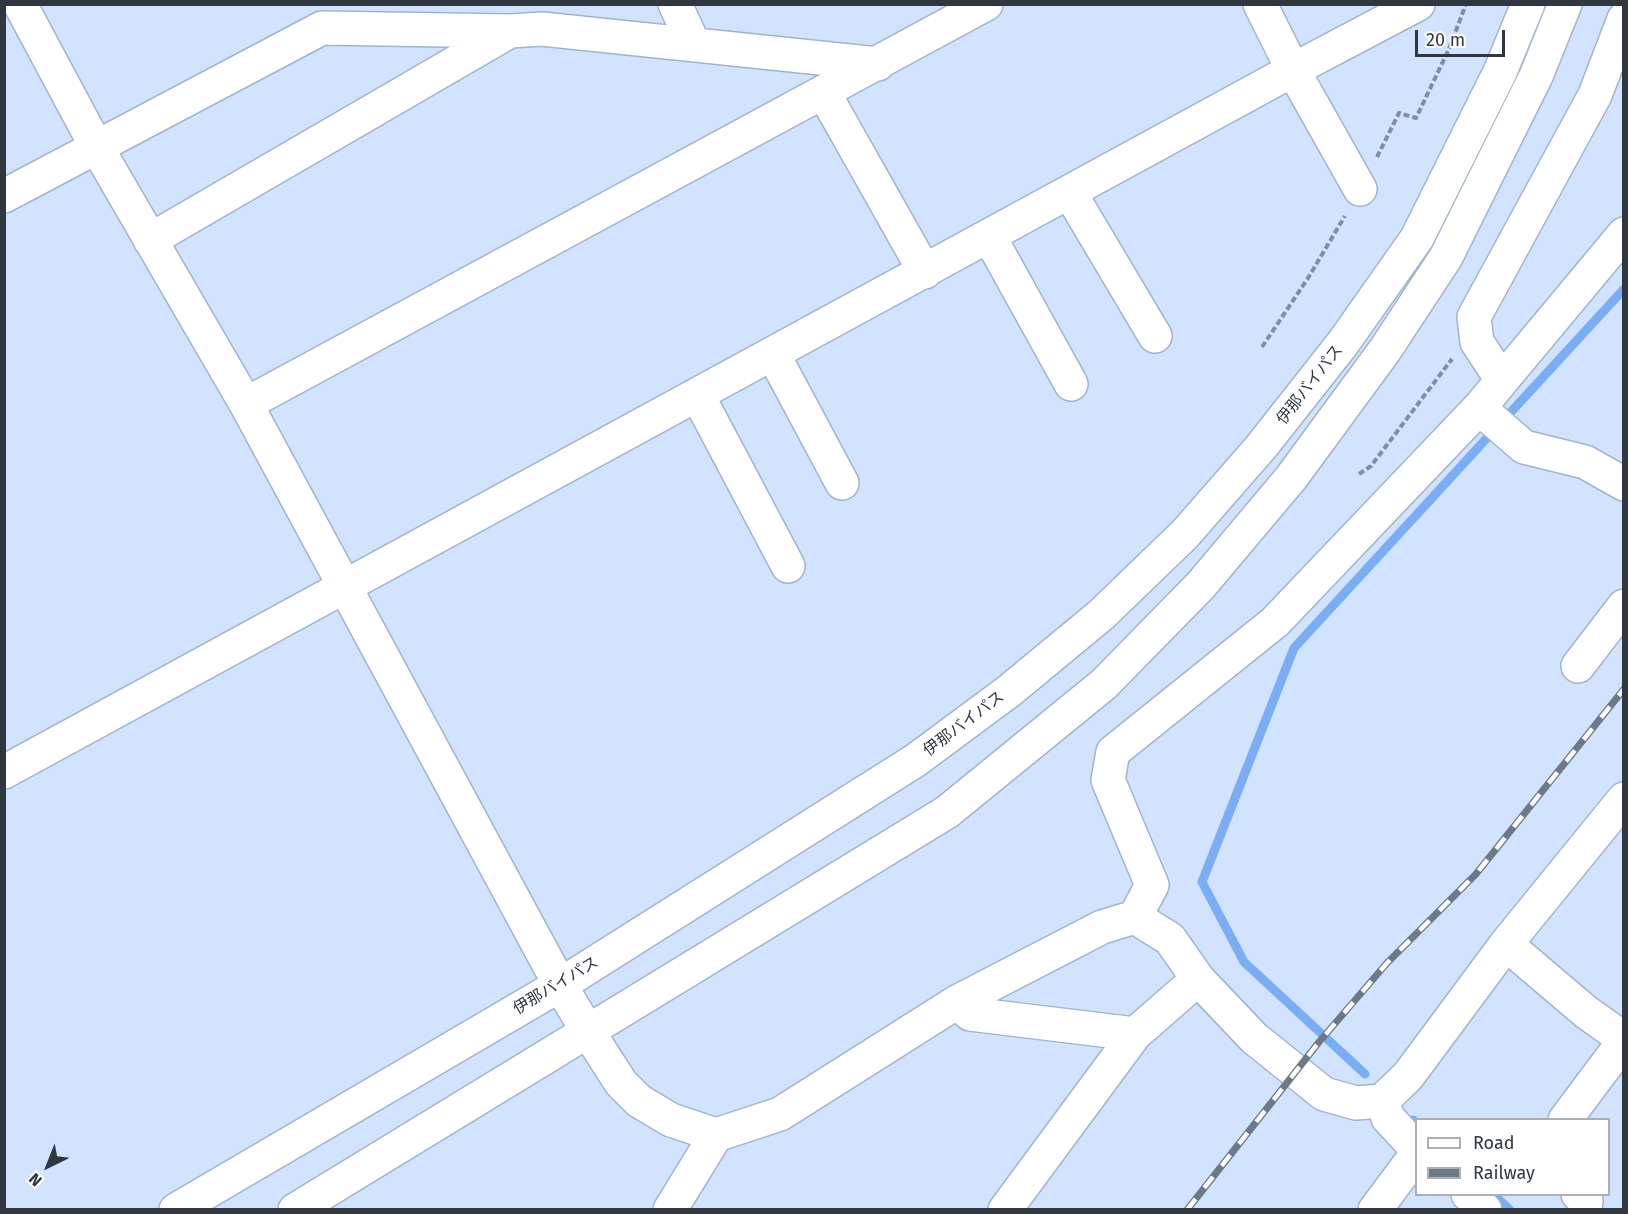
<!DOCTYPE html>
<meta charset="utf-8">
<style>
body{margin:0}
#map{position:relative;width:1628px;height:1214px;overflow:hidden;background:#d1e3fe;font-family:"Fira Sans",sans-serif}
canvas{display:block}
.frame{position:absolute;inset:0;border:6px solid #303741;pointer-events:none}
.legend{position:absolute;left:1415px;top:1118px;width:195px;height:78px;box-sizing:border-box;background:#fff;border:2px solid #acafb3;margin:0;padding:8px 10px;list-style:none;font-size:18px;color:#303741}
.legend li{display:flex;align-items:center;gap:12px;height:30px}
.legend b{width:30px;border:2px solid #acafb3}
.north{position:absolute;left:18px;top:1136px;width:60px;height:60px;-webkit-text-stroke:4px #fff;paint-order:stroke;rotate:223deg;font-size:16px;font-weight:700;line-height:24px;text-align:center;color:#303741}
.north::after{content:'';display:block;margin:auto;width:21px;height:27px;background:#303741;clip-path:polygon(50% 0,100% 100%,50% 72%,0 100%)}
.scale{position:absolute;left:1415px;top:30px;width:90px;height:27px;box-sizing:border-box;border:3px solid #303741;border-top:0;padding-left:8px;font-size:18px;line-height:21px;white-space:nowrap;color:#303741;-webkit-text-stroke:4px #fff;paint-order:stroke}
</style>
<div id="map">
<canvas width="1628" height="1214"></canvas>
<div class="frame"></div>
<ul class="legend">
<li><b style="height:8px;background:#fff"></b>Road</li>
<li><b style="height:8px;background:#6d7889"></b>Railway</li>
</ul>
<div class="north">N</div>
<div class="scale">20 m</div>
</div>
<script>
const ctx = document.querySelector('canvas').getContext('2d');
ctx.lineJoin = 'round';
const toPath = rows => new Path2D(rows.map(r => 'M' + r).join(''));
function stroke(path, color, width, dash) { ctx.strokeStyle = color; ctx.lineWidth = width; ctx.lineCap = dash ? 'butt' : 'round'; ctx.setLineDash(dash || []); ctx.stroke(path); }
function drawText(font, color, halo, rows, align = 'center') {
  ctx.font = font + ' "Fira Sans","Noto Sans JP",sans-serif'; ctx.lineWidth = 4.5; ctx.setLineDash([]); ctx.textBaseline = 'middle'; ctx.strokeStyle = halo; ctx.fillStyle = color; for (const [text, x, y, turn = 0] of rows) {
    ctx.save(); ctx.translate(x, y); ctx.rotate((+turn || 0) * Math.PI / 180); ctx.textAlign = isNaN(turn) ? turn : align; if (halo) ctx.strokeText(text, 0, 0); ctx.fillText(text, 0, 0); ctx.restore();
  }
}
stroke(toPath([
 [1365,1074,1244,962,1202,882,1294,648,1624,289],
 [1413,1120,1416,1123],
 [1493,1194,1510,1210]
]), '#7badf5', 9);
const minor = toPath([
 [20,4,96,146,246,404,560,985,587,1030,621,1083,639,1101,671,1120,716,1135,780,1114,957,1002,1102,927,1135,917,1152,885,1108,780,1113,752,1275,622,1479,408,1624,234],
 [675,4,694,45],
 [1260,4,1293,70,1360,189],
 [824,93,925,272],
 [1070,193,1155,336],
 [4,196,322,28,510,31,542,29,878,64],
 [989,236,1071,384],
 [150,240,510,31],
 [773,354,842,483],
 [1502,380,1477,342,1474,317,1595,95,1624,19],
 [698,396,788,566],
 [246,404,986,4],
 [1479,408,1524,447,1585,462,1624,484],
 [1578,666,1624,606],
 [4,772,1293,70,1418,4],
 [1135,917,1170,939,1198,979,1254,1038,1324,1094,1356,1103,1382,1101,1388,1118,1416,1148],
 [1506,944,1586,1012,1624,1039],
 [957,1002,970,1014,1135,1034],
 [1382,1101,1408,1076,1506,944,1624,799],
 [1565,1120,1624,1041],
 [1468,1194,1485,1210],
 [1578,1194,1586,1201,1585,1210],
 [670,1210,716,1135],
 [1005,1210,1135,1034,1198,979],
 [1375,1210,1416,1155]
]);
const highway = toPath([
 [176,1210,560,985,916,760,1009,691,1101,615,1185,534,1261,447,1343,343,1417,238,1500,72,1528,4],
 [295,1210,947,812,1104,684,1201,585,1291,478,1385,350,1446,257,1536,76,1565,4]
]);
stroke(minor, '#a1b3cd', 36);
stroke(highway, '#a1b3cd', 36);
stroke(toPath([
 [1377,157,1399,113,1416,118,1449,49,1466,4],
 [1262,347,1308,278,1345,216],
 [1359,474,1371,466,1452,359]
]), '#818da0', 4, [6, 3]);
stroke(minor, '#fff', 33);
stroke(highway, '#fff', 33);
const rail = toPath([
 [1187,1210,1319,1042,1387,963,1476,874,1624,689]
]);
stroke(rail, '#6d7889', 7);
stroke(rail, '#fff', 4.5, [14]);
drawText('16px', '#303741', '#fff', [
 ["伊那バイパス",1310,385,-52],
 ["伊那バイパス",964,724,-37],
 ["伊那バイパス",556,986,-31]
]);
</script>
